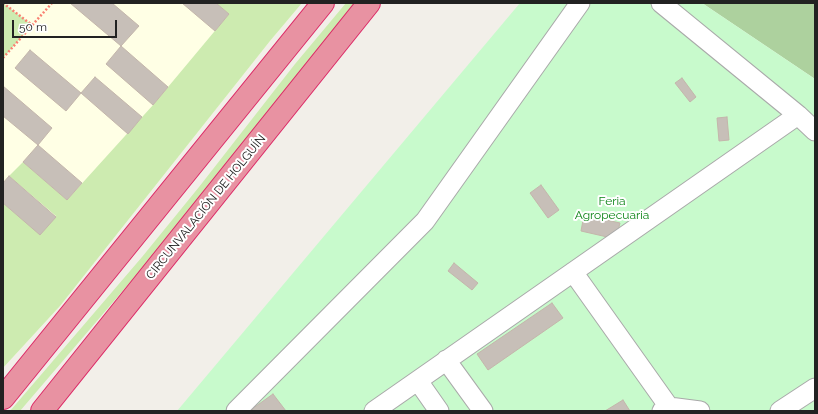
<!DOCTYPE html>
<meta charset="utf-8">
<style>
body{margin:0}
#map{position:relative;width:818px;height:414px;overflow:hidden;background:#f2efe9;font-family:Raleway,sans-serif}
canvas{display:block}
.frame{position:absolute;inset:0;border:4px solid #222;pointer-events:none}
.scale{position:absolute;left:12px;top:20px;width:105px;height:18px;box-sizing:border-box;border:2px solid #222;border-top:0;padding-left:5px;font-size:12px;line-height:14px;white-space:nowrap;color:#222;-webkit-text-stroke:3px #fff;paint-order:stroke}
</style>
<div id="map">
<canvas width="818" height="414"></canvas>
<div class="frame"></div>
<div class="scale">50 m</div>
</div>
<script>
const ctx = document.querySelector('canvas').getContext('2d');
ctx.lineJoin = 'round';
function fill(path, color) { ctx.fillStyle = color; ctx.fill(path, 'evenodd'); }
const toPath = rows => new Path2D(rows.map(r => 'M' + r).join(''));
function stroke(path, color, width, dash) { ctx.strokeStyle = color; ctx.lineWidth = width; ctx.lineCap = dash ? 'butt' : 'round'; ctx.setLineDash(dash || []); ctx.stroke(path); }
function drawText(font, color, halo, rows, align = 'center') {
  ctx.font = font + ' Raleway,sans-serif'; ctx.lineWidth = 4; ctx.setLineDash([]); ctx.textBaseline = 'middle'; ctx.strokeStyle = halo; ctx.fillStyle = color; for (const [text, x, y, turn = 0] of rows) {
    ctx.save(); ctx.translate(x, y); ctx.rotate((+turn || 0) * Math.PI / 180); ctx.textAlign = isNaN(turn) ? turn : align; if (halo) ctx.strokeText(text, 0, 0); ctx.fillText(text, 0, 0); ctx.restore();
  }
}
fill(toPath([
 [3,3,302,3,270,41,60,306,3,368]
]), '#ffffe5');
fill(toPath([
 [3,3,32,25,3,58],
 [216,3,302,3,270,41,60,306,3,368,3,203,40,234,56,216,9,176,23,162,67,200,153,105,229,14],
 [346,3,359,3,179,225,20,411,10,411,142,257,199,187,295,64]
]), '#cdebb0');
fill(toPath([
 [702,3,815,3,815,79]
]), '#add19e');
fill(toPath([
 [520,3,702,3,815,79,815,411,177,411]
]), '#c8facc');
const building = toPath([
 [70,3,112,3,139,26,121,46,70,3],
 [182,3,216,3,229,14,215,31,182,3],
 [121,46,168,87,153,105,106,64,121,46],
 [30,50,81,93,66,111,15,68,30,50],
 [95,77,142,117,128,134,81,93,95,77],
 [682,78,696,97,690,102,675,83,682,78],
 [3,86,52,128,38,145,3,116,3,86],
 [727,117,729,140,719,141,717,118,727,117],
 [38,145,82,183,67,200,23,162,38,145],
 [9,176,56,217,40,235,3,203,3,183,9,176],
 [541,185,559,210,548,218,530,193,541,185],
 [584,215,620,223,616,239,581,231,584,215],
 [454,263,478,283,472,290,448,271,454,263],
 [552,303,563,318,488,370,477,354,552,303],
 [273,394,286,411,254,411,252,409,273,394],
 [623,400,630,411,605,411,623,400]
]);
fill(building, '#c7bfb8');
stroke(building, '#c4b6ab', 1);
const minor = toPath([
 [661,3,798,115,815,131],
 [573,272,669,407],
 [446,360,483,411],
 [418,381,439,411],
 [236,411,425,221,580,3],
 [374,411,798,115],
 [662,411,669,407,700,411],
 [780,411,815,388]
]);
const highway = toPath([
 [3,398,323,3],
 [42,411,369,3]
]);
stroke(minor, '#a9a9a9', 21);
stroke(highway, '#dc2a67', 24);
stroke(toPath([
 [3,3,32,25],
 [3,58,52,3]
]), '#fa8072', 2.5, [2, 2]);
stroke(minor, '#fff', 19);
stroke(highway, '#e892a2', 22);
drawText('12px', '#0c8416', '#fff', [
 ["Feria",612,201],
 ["Agropecuaria",612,215]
]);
drawText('12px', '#222', '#fff', [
 ["CIRCUNVALACIÓN DE HOLGUÍN",206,207,-51]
]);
</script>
